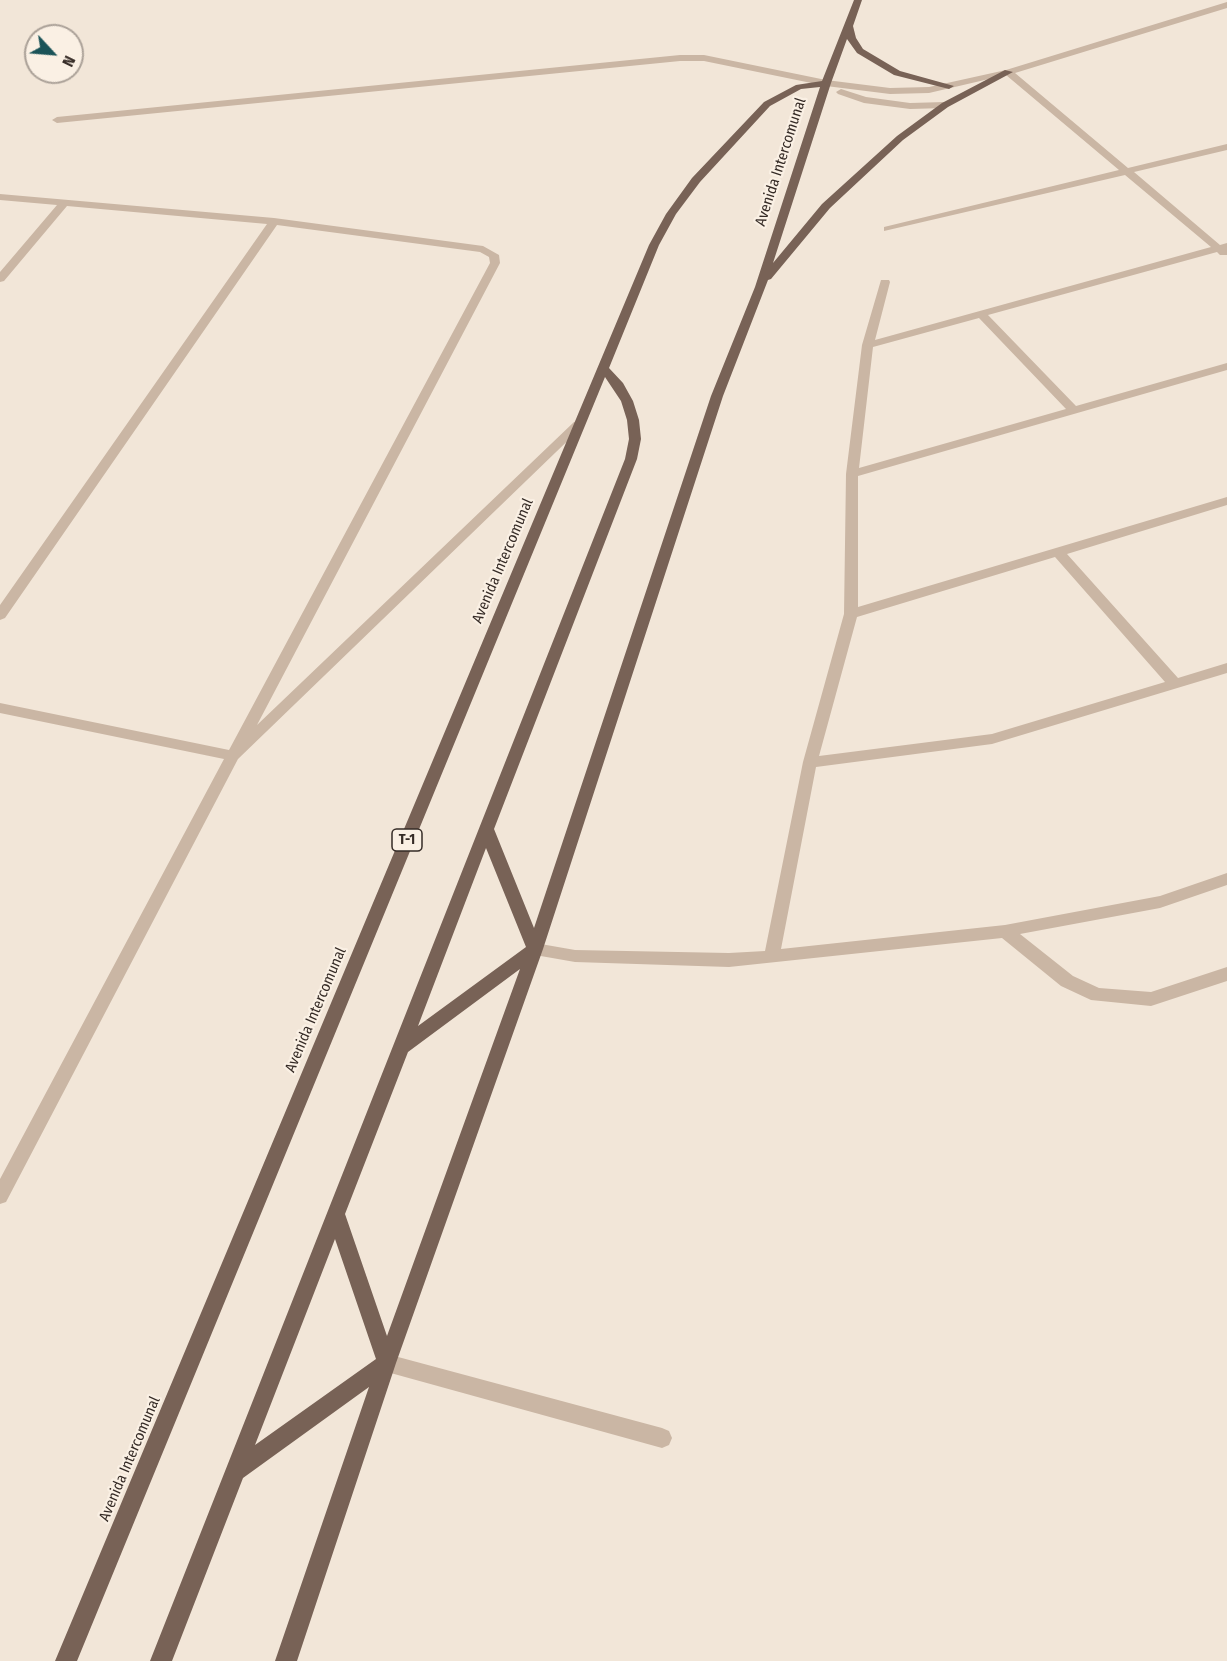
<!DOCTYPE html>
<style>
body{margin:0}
#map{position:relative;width:1227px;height:1661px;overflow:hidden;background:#f2e6d8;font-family:"Fira Sans Condensed",sans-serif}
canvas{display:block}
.north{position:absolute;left:24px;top:24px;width:60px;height:60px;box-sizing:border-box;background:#faf0e4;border:2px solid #aba198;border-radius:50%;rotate:116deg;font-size:16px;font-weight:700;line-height:24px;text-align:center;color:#352b26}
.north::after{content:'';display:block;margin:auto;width:21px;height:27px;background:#1a5358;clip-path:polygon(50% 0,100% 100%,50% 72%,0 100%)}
</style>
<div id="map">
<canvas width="1227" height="1661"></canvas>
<div class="north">N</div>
</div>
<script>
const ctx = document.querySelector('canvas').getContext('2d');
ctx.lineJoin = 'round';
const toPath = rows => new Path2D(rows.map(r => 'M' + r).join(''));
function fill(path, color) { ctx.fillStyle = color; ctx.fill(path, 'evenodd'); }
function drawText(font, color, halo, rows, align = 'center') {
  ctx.font = font + ' "Fira Sans Condensed",sans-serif'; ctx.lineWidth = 4.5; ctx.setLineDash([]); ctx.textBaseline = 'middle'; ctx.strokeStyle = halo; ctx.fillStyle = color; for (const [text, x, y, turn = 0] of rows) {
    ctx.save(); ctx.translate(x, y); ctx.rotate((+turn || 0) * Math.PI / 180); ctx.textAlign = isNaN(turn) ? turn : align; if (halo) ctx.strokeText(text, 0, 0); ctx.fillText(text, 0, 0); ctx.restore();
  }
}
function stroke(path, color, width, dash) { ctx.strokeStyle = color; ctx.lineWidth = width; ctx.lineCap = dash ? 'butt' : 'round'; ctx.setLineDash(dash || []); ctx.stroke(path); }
fill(toPath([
 [387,1354,662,1428,669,1431,672,1438,669,1445,662,1448,387,1372,380,1370,378,1363,380,1356,387,1354]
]), '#cab6a4');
fill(toPath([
 [1227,2,1227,8,1015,73,1128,168,1227,144,1227,150,1134,172,1220,245,1227,243,1227,255,1220,255,1217,252,988,315,1076,406,1227,363,1227,370,858,476,858,607,1227,497,1227,505,1067,554,1178,678,1227,663,1227,673,992,744,816,767,781,949,1005,925,1160,896,1227,873,1227,885,1160,908,1020,934,1073,976,1099,988,1151,992,1227,967,1227,981,1151,1006,1091,1000,1061,986,1002,938,729,967,575,962,535,955,529,954,527,949,529,944,535,943,575,950,729,953,765,951,803,762,844,614,846,474,862,345,881,280,889,280,890,282,875,340,1211,247,1125,175,884,231,884,227,1119,170,1006,75,929,93,890,94,826,86,704,61,680,61,57,123,52,120,57,117,680,55,704,55,826,80,890,88,929,87,1006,70,1227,2],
 [979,318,1066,409,859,468,873,347,979,318],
 [1055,557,1165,682,992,734,819,756,857,617,1055,557],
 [841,89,866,97,910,103,945,102,950,105,945,108,910,109,864,103,838,94,836,92,841,89],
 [0,194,274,218,483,246,499,255,500,263,257,725,574,422,578,421,584,425,238,759,6,1202,0,1204,0,1179,224,759,0,713,0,703,229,750,490,263,489,257,480,252,277,225,5,618,0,620,0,605,267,224,67,206,4,281,0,282,0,272,57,205,0,200,0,194]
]), '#cab6a4');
fill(toPath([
 [854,0,862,0,853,26,856,38,863,49,900,71,954,86,949,89,894,75,857,53,847,39,831,83,773,263,822,204,897,136,942,103,1005,70,1013,72,948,107,903,140,830,208,771,279,768,280,723,396,543,949,396,1363,297,1661,275,1661,369,1387,243,1478,172,1661,150,1661,625,459,629,439,627,420,621,401,605,377,77,1661,55,1661,649,245,666,214,692,178,764,102,796,85,822,81,854,0],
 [820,87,755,287,711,396,534,928,494,829,637,459,641,439,639,420,633,401,623,383,609,368,659,245,676,214,700,182,770,106,801,89,820,87],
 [486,848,526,947,418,1026,486,848],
 [520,969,387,1336,345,1214,408,1052,520,969],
 [335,1239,376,1359,255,1445,335,1239]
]), '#786256');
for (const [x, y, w] of [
 [407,840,30]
]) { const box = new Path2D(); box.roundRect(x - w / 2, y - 11, w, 22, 4.5); ctx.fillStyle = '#faf0e4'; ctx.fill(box); stroke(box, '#352b26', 1.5); }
drawText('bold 14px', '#352b26', null, [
 ["T-1",407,840]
]);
drawText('15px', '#352b26', '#faf0e4', [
 ["Avenida Intercomunal",781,162,-72],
 ["Avenida Intercomunal",503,561,-67],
 ["Avenida Intercomunal",316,1010,-67],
 ["Avenida Intercomunal",130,1459,-67]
]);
</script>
